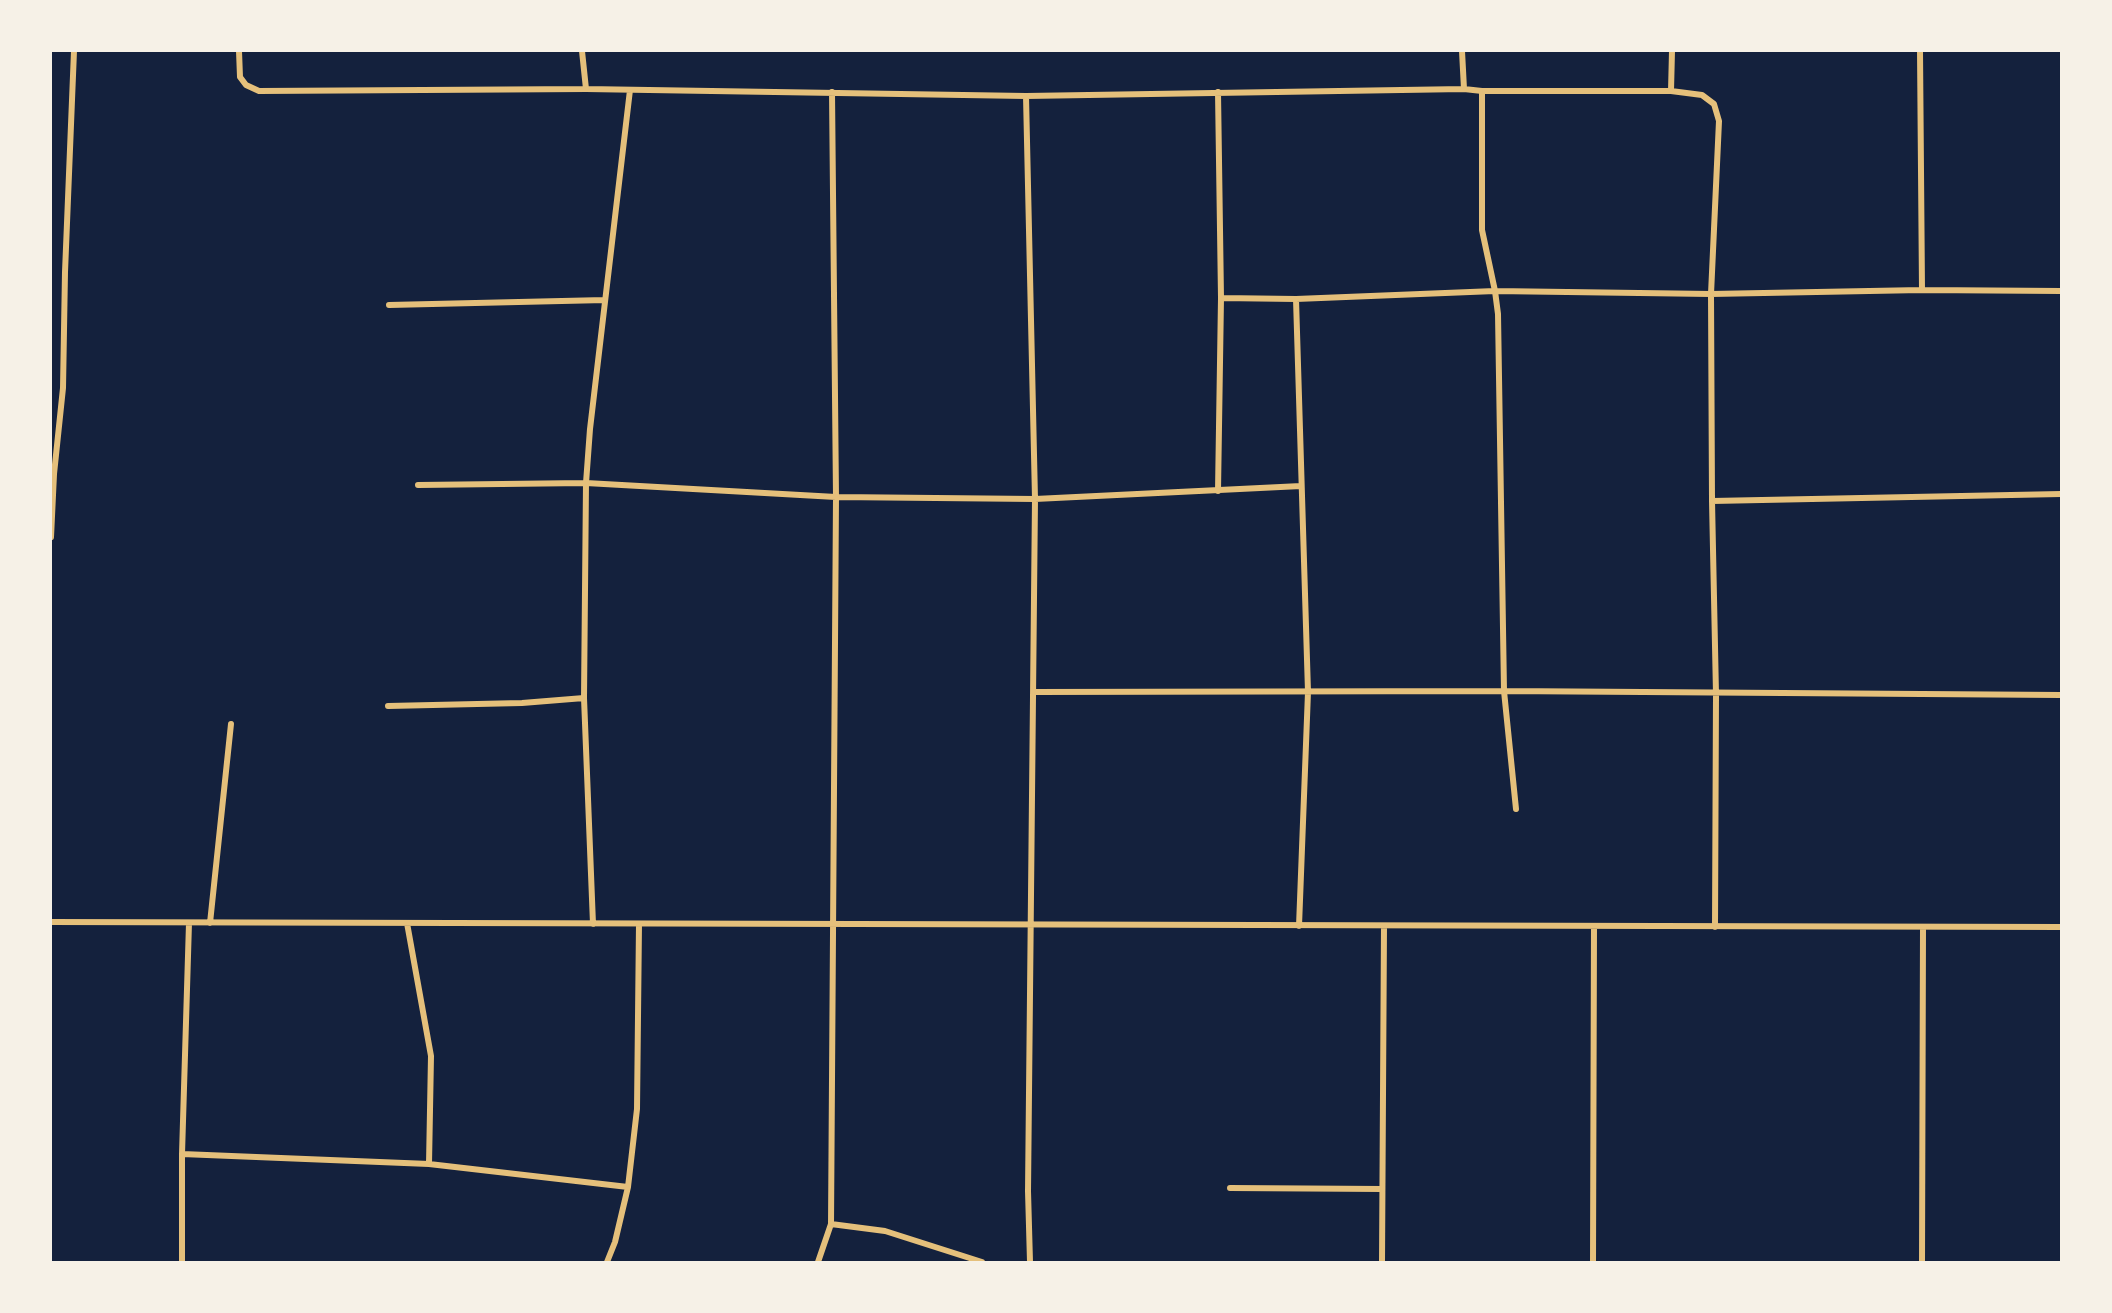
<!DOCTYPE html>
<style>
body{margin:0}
#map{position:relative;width:2112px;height:1313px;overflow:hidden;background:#14213d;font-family:Overpass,sans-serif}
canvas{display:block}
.frame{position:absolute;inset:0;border:52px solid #f6f1e7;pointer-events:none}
</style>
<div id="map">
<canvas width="2112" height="1313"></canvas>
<div class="frame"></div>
</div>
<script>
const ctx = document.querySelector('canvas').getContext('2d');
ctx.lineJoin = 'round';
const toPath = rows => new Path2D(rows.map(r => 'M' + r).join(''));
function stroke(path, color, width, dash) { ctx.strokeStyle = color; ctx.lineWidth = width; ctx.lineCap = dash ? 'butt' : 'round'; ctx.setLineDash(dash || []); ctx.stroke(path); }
stroke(toPath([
 [239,51,240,77,246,85,259,91,586,89,1026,96,1464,89,1482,91,1671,91,1702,95,1714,104,1719,121,1711,294,1712,501,1716,694,1715,927],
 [582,51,586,89],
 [1462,51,1464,89],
 [1920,51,1922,290],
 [1482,91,1482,230,1495,291,1498,314,1504,691,1516,809],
 [1671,91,1672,51],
 [1026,96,1035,499,1028,1191,1030,1262],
 [1221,298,1296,299,1495,291,1711,294,1922,290,2061,291],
 [1296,299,1308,692,1299,926],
 [389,305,605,300],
 [418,485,586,483,836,497,1035,499,1301,486],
 [1218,491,1221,298,1218,92],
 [1712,501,2061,494],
 [51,537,54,474,63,388,65,272,74,51],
 [1035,692,1504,691,2061,695],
 [388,706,522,703,584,698],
 [51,922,2061,927],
 [210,923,231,724],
 [407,923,431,1056,429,1164],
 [593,924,584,698,586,483,590,429,630,90],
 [182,1154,429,1164,628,1187],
 [1230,1188,1382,1189],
 [831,1224,885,1231,982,1262],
 [182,1262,182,1154,189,923],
 [607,1262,615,1242,628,1187,637,1109,639,924],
 [818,1262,831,1224,836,497,832,92],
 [1382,1262,1384,926],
 [1593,1262,1594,926],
 [1922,1262,1923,928]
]), '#e5c07b', 6);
</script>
